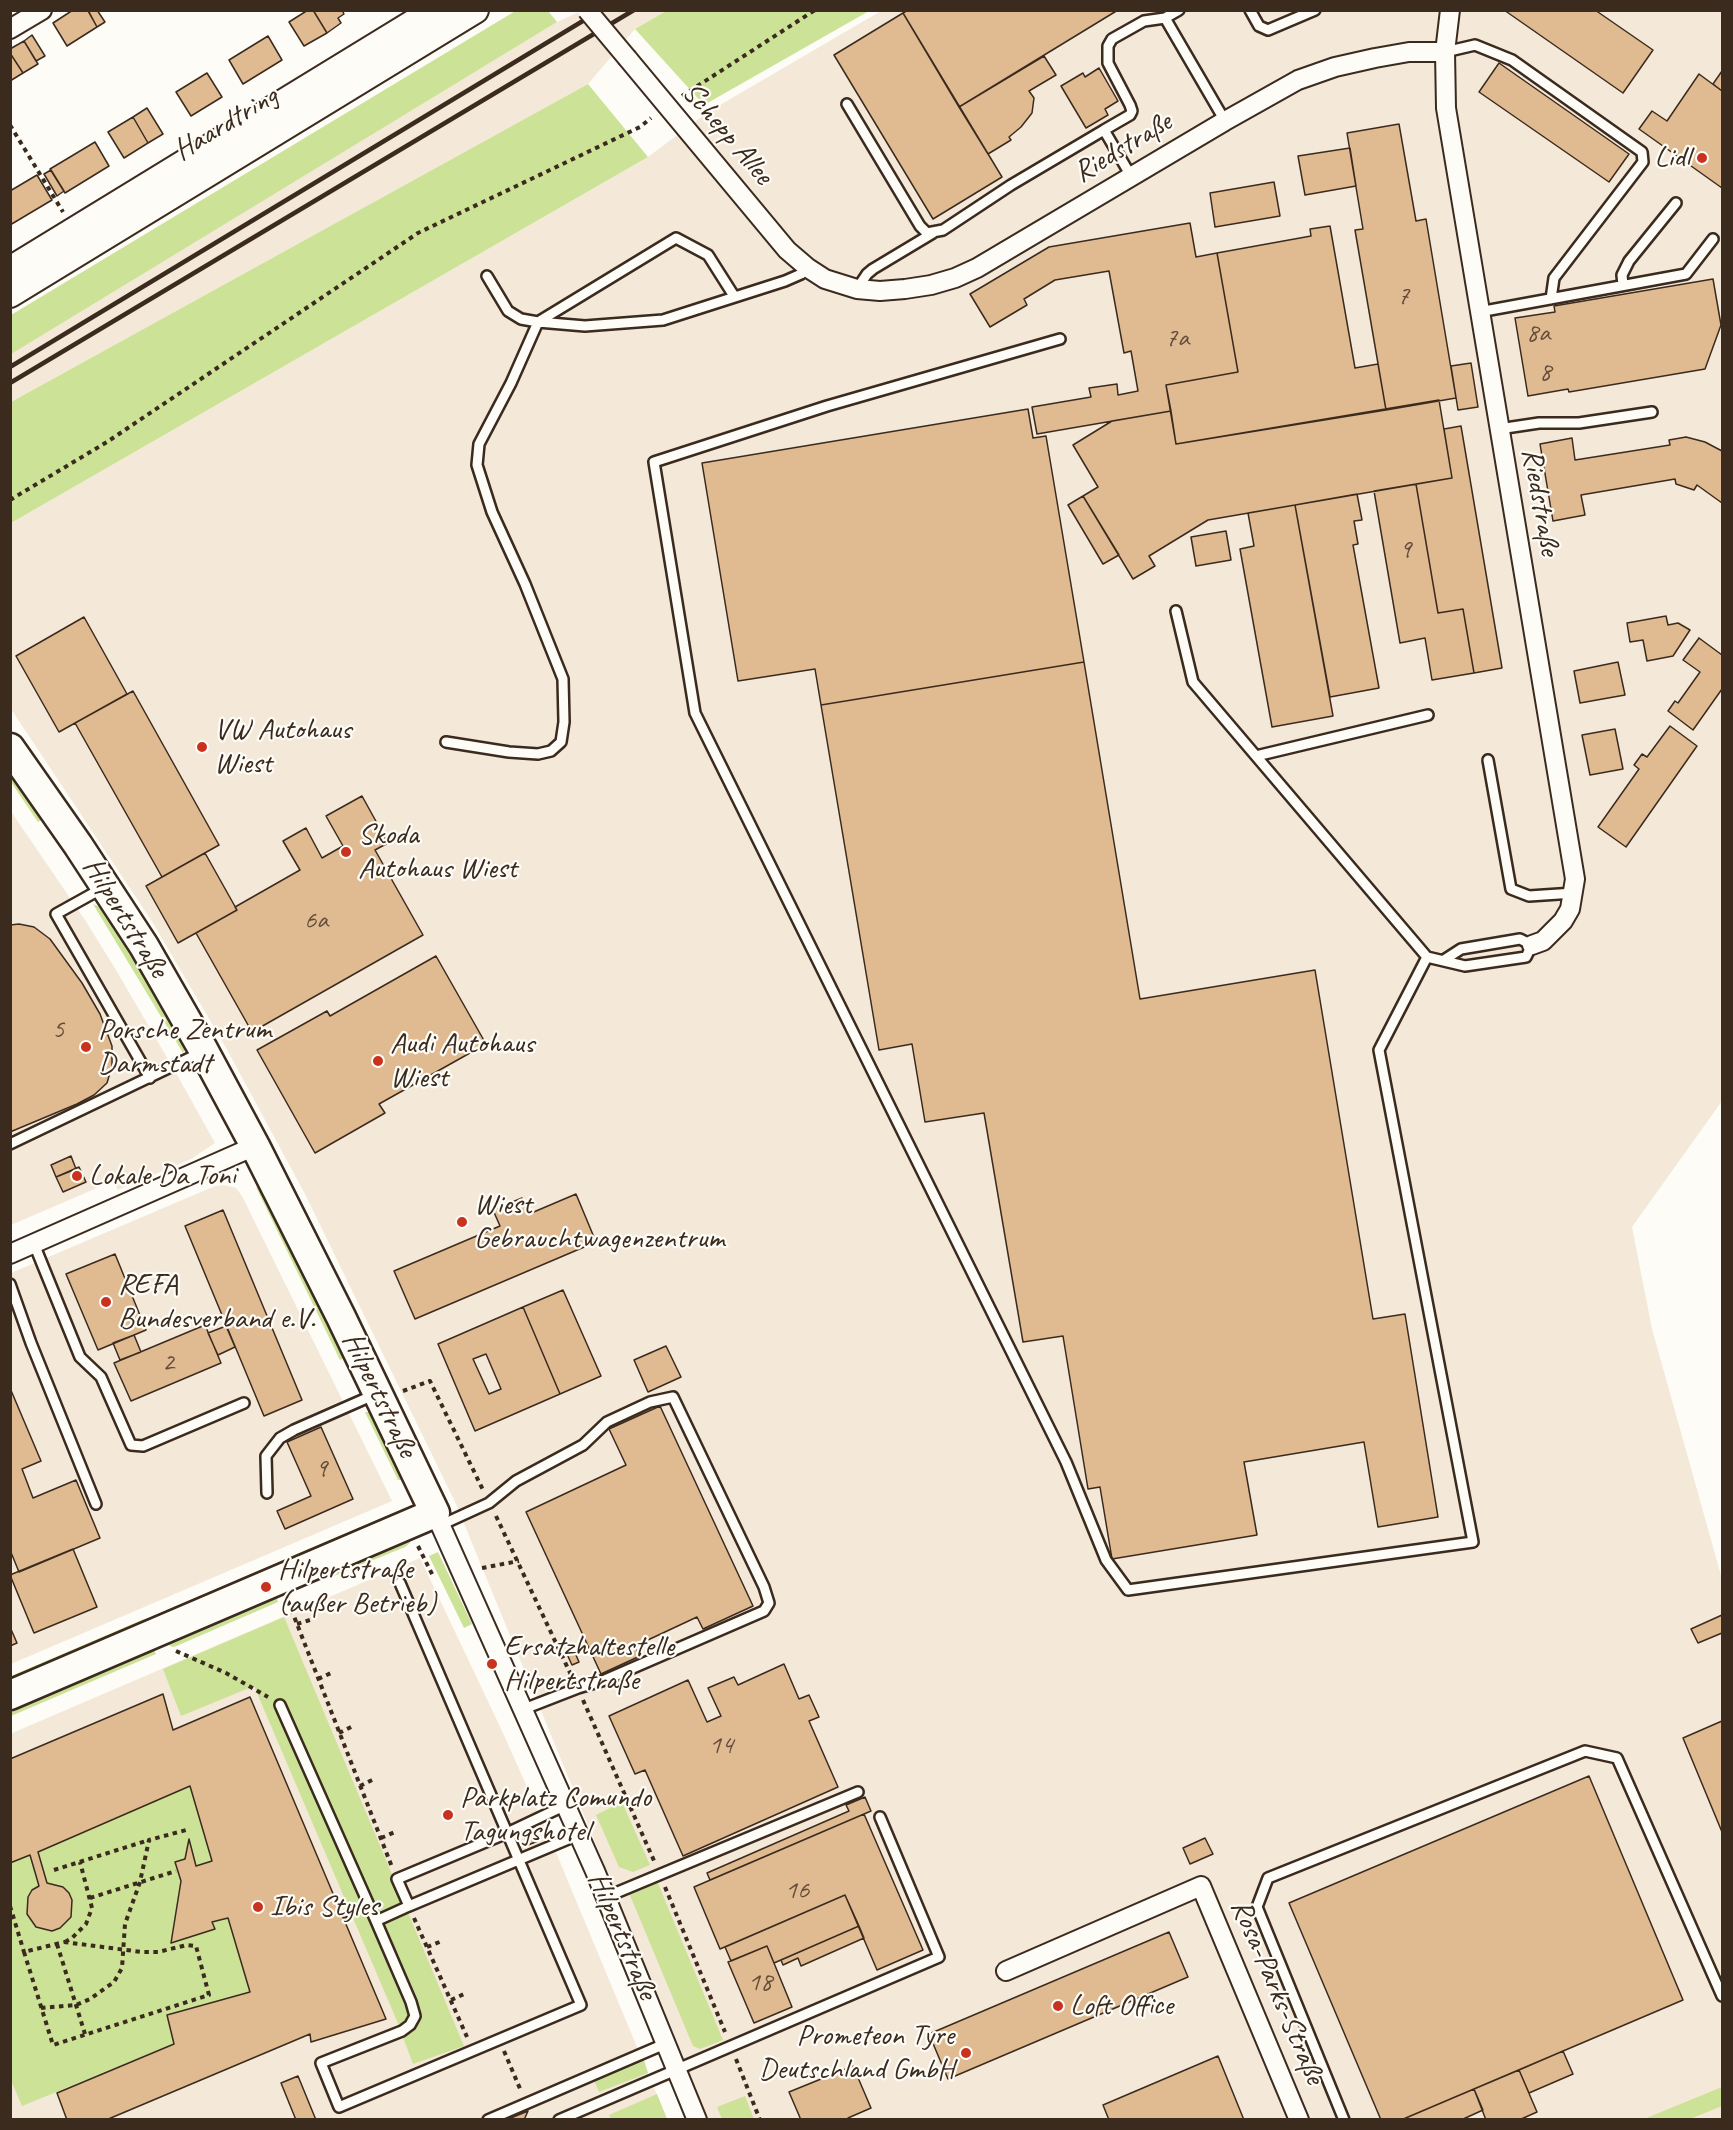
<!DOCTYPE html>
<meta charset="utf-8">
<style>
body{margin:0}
#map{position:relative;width:1733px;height:2130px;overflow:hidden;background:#fdfcf7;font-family:Caveat,sans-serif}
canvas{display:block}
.frame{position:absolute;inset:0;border:12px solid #3b2a1e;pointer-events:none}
</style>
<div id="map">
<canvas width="1733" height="2130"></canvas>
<div class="frame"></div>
</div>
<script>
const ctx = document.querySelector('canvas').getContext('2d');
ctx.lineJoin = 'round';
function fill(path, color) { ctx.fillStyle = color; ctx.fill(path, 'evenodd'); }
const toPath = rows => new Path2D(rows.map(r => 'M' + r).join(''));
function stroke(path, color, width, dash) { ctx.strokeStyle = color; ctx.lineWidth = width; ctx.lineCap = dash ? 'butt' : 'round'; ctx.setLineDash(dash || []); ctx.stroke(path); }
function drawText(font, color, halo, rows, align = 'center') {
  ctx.font = font + ' Caveat,sans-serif'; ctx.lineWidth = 4.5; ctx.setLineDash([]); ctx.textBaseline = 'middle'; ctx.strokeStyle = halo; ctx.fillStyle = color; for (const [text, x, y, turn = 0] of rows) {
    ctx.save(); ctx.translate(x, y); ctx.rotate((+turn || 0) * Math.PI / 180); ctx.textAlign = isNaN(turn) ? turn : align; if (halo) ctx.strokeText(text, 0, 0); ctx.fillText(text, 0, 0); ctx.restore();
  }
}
fill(toPath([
 [581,11,666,11,635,29,588,84,11,402,10,353,557,22],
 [881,11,1722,11,1722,1101,1632,1227,1652,1329,1722,1579,1722,2119,707,2119,671,2027,456,1504,305,1194,225,1046,153,923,11,709,11,523,648,157,708,112],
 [10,810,85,920,116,970,176,1073,215,1143,191,1159,118,1190,113,1181,11,1225],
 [224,1185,236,1188,242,1196,392,1501,11,1664,11,1273,215,1186],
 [420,1558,503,1733,555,1850,667,2119,11,2119,10,1734]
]), '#f4e8d8');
fill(toPath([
 [517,10,548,11,557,22,11,354,11,315],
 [666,11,666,10,869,11,704,105,635,29],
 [588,84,648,157,11,523,11,402],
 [10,773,43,819,38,822,11,782],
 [93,904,103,908,137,960,186,1047,183,1053],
 [256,1187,264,1190,346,1357,340,1360],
 [365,1412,373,1412,405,1480,398,1480],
 [394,1513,397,1514,289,1565,287,1560,289,1557],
 [410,1539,410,1543,405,1547,332,1577,330,1571],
 [438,1552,472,1624,464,1628,429,1556],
 [276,1594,278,1602,174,1647,170,1646,168,1640],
 [284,1617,464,2046,413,2064,397,2021,254,1686,181,1716,163,1669],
 [144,1619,148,1619,151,1624,11,1685,11,1676],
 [153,1648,156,1654,11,1716,11,1708],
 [190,1786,212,1861,196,1866,189,1841,185,1859,175,1862,181,1881,171,1942,214,1929,212,1922,228,1918,250,1992,167,2015,174,2044,22,2106,10,2078,10,1863,30,1855,39,1886,32,1890,28,1897,27,1914,36,1927,52,1931,60,1928,71,1917,72,1900,69,1893,63,1887,47,1883,38,1852],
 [622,1802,650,1865,633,1872,619,1867,596,1815],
 [657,1881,723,2040,700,2049,693,2046,629,1893],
 [644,2060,648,2073,599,2092,594,2080],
 [1722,2087,1722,2106,1690,2119,1644,2119],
 [657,2094,667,2119,611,2119,609,2115],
 [745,2096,754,2119,722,2119,717,2107]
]), '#cce297');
const building = toPath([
 [73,10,88,10,97,27,67,46,53,23,73,10],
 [97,10,105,22,97,27,88,11,97,10],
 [308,10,313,10,327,33,304,46,289,22,308,10],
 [313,10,342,10,344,14,338,18,341,23,327,33,313,10],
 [908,10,1118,10,959,107,903,13,908,10],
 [1504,10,1595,10,1653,50,1623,93,1504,10],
 [903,13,1002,177,933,219,834,55,903,13],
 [32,35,45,56,36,61,24,41,32,35],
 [268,36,282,60,243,84,229,60,268,36],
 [24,41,38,64,23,73,10,53,10,49,24,41],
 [10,53,23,73,10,81,10,53],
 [1044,56,1056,75,1029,91,1034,98,1032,113,1021,127,1009,137,1011,140,988,154,959,107,1044,56],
 [1499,63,1629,154,1609,182,1479,92,1499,63],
 [1099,68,1118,101,1105,109,1108,115,1086,128,1061,86,1083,73,1085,77,1099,68],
 [1722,71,1722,91,1713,84,1722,71],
 [207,73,222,97,191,116,176,92,207,73],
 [1699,74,1722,91,1722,188,1639,129,1652,111,1667,121,1699,74],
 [147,108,163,134,148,143,133,117,147,108],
 [133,117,148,143,124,158,108,132,133,117],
 [1399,124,1416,221,1426,219,1456,398,1386,410,1355,230,1363,229,1347,133,1399,124],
 [95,142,109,166,65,193,50,169,95,142],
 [1350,148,1356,186,1305,195,1298,156,1350,148],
 [51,170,64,191,57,196,44,174,51,170],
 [37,175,52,200,10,225,10,191,37,175],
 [1274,182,1280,216,1215,227,1210,193,1274,182],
 [1190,223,1196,257,1217,253,1238,372,1166,385,1171,411,1037,434,1032,407,1091,397,1089,388,1117,384,1118,395,1138,391,1131,351,1124,353,1109,271,1055,280,1024,299,1027,305,990,327,970,294,1049,247,1190,223],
 [1330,226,1355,368,1378,364,1386,410,1176,444,1166,385,1238,372,1217,253,1311,236,1310,229,1330,226],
 [1713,279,1721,325,1705,369,1569,392,1568,389,1528,396,1515,318,1555,312,1554,306,1713,279],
 [1471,363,1478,407,1458,410,1451,366,1471,363],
 [1439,400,1452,478,1208,520,1149,556,1155,566,1133,579,1083,496,1098,487,1073,445,1112,421,1171,411,1176,444,1439,400],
 [1028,409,1033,438,1046,436,1084,662,821,705,815,669,738,681,702,463,1028,409],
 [1461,426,1502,668,1474,673,1463,609,1438,613,1416,484,1452,478,1444,429,1461,426],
 [1686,437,1705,442,1722,451,1722,503,1697,485,1694,490,1676,484,1675,479,1581,495,1585,515,1553,521,1540,444,1572,438,1575,460,1670,445,1669,440,1686,437],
 [1416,484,1438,613,1463,609,1474,673,1432,680,1425,638,1400,643,1374,491,1416,484],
 [1357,494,1362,520,1354,521,1358,544,1353,545,1379,688,1330,697,1295,505,1357,494],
 [1083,496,1119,555,1103,564,1068,505,1083,496],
 [1295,505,1333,716,1272,727,1240,549,1254,546,1248,513,1295,505],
 [1226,531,1231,560,1196,566,1191,537,1226,531],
 [1666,616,1668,625,1678,623,1690,630,1673,656,1647,661,1643,640,1630,642,1627,623,1666,616],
 [84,617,127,694,59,732,16,656,84,617],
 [1699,638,1722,655,1722,689,1693,730,1668,711,1675,701,1678,703,1700,672,1683,660,1699,638],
 [1084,662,1140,999,1315,970,1373,1319,1405,1314,1438,1517,1378,1527,1364,1442,1244,1462,1257,1535,1112,1559,1100,1487,1088,1489,1063,1336,1023,1342,984,1113,925,1122,912,1044,879,1050,821,705,1084,662],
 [1618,662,1625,695,1580,703,1574,671,1618,662],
 [133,691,219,845,162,877,75,723,133,691],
 [1670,726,1697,746,1626,847,1598,827,1639,769,1634,765,1642,754,1647,757,1670,726],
 [1615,729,1623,769,1590,775,1582,735,1615,729],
 [362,796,388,843,375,850,423,935,252,1032,196,933,237,910,235,907,300,870,283,841,306,828,322,858,343,846,326,816,362,796],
 [205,853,237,910,178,943,146,886,205,853],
 [19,924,34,927,50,939,82,983,100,1014,112,1046,112,1066,107,1083,94,1095,77,1104,10,1132,10,925,19,924],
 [436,956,486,1044,379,1104,385,1113,315,1153,257,1050,327,1011,330,1016,436,956],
 [71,1156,76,1169,56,1177,51,1165,71,1156],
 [79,1167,86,1182,63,1192,56,1177,79,1167],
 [576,1194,596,1242,415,1319,394,1271,500,1226,493,1210,522,1198,529,1214,576,1194],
 [223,1210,302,1400,264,1416,185,1226,223,1210],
 [115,1254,146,1330,98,1350,66,1274,115,1254],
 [563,1290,601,1376,560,1394,523,1307,563,1290],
 [523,1307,560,1394,475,1431,438,1344,523,1307],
 [486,1354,501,1389,489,1394,473,1359,486,1354],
 [205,1325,221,1363,131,1401,114,1363,205,1325],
 [226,1326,235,1347,218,1355,208,1333,226,1326],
 [134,1335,141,1352,120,1360,113,1343,134,1335],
 [666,1346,681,1377,648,1392,634,1360,666,1346],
 [10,1388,41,1461,22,1469,33,1498,76,1480,100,1538,19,1572,10,1550,10,1388],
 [660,1406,753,1606,703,1629,697,1617,635,1646,640,1656,601,1674,526,1512,626,1465,609,1429,660,1406],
 [321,1427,353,1499,285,1529,277,1511,311,1496,287,1442,321,1427],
 [73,1549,97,1607,34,1633,10,1575,73,1549],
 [1722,1615,1722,1633,1698,1643,1691,1629,1722,1615],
 [10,1627,17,1643,10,1646,10,1627],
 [573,1648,579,1662,572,1665,566,1652,573,1648],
 [784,1664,799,1699,809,1695,819,1717,809,1721,838,1787,683,1856,645,1770,635,1774,609,1716,688,1680,707,1722,721,1716,708,1688,734,1677,738,1685,784,1664],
 [163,1694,173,1730,250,1697,386,2019,311,2042,310,2034,106,2120,67,2120,57,2093,174,2044,167,2015,250,1992,228,1918,212,1922,215,1929,171,1943,181,1881,175,1862,185,1859,189,1839,196,1866,212,1861,190,1786,38,1852,47,1883,63,1887,69,1893,72,1900,71,1917,60,1928,52,1931,36,1927,27,1914,28,1897,32,1890,39,1886,30,1855,10,1863,10,1759,163,1694],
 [1722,1721,1722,1832,1683,1738,1722,1721],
 [1589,1776,1683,2000,1401,2120,1381,2120,1289,1903,1589,1776],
 [865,1797,871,1811,710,1880,707,1873,849,1811,846,1805,865,1797],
 [864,1814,923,1950,877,1970,845,1895,720,1949,694,1887,864,1814],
 [535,1833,538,1841,528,1845,525,1838,535,1833],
 [1205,1838,1213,1854,1190,1864,1183,1848,1205,1838],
 [845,1895,859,1926,774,1963,767,1946,731,1961,725,1947,845,1895],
 [859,1926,864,1938,801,1966,798,1958,783,1965,781,1960,859,1926],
 [1169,1932,1188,1977,948,2079,929,2034,1169,1932],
 [767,1946,792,2007,754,2023,728,1962,767,1946],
 [1563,2051,1573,2074,1529,2093,1519,2070,1563,2051],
 [1218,2056,1244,2120,1109,2120,1103,2105,1218,2056],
 [853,2066,871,2108,848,2118,849,2120,801,2120,789,2092,853,2066],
 [1519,2070,1537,2112,1519,2120,1486,2120,1474,2089,1519,2070],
 [298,2076,316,2120,296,2120,281,2083,298,2076],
 [1474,2089,1483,2110,1461,2120,1401,2120,1474,2089],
 [528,2111,524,2120,506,2120,528,2111]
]);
fill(building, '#e0bb91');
stroke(building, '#3b2a1e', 1.5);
const lane = toPath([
 [1179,10,1165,18,1225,121],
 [1250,10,1259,26,1268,30,1315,10],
 [1445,52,1475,45,1512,60,1642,152,1643,162,1554,278,1551,299],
 [847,104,920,226,927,233,943,230,1011,185,1104,130],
 [1131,176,1104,130,1130,115,1132,111,1130,105,1108,63,1108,46,1112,39,1144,21,1165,18],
 [487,276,508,311,521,319,538,322,585,326,663,320,785,281,801,274,808,268],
 [1623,285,1622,275,1629,261,1676,203],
 [857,289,867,274,873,269,933,233],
 [1479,312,1686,274,1713,239],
 [1060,339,827,406,654,462,695,713,1066,1462,1106,1560,1128,1590,1473,1542,1379,1050,1427,957],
 [1499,429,1539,423,1579,423,1652,412],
 [1176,611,1193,682,1427,957,1465,966,1526,957,1532,945,1520,939,1461,949,1444,960],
 [446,742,509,752,538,754,551,751,561,742,564,722,563,679,525,584,492,512,477,465,479,444,511,383,538,322,676,238,708,255,734,296],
 [1256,756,1428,715],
 [1488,760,1511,889,1529,896,1574,893],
 [101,889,56,914,150,1078],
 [10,1144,202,1052],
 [34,1244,80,1357,101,1377,131,1445,143,1446,244,1403],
 [10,1284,31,1343,96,1504],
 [267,1493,266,1456,280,1438,294,1430,376,1394],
 [441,1525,489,1503,516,1481,583,1445,607,1422,650,1402,673,1397,764,1587,769,1603,764,1611,605,1680,578,1688,524,1709],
 [400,1583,581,2005,339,2107,321,2063,402,2031,410,2025,415,2016,411,2002,376,1921,409,1906],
 [280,1705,376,1921],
 [566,1805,507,1833,397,1879,409,1906,580,1834],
 [606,1897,858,1792],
 [488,2120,667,2043],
 [559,2120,939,1957,880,1817],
 [1344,2120,1257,1907,1268,1878,1585,1751,1617,1758,1722,1996]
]);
const street = toPath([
 [1450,10,1445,52,1446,108,1575,879,1570,909,1563,921,1543,941,1532,945],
 [10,29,42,10],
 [628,59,787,250,808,268,825,279,857,289,880,291,905,289,931,285,955,278,977,268,1225,121,1298,80,1335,67,1375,58,1409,52,1445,52],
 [10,1254,255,1146],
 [435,1513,595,1871,697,2120],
 [1006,1971,1201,1886,1299,2120]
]);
const secondary = toPath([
 [10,270,435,10],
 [10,294,475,10]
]);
const primary = toPath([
 [10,748,78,845,144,946,204,1051,255,1146,341,1317,435,1513,10,1695]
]);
stroke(lane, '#3b2a1e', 14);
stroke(street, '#3b2a1e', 22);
stroke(secondary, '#3b2a1e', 30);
stroke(primary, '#3b2a1e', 33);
stroke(toPath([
 [682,96,815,10],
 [10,125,63,212],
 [10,500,107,442,418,233,640,127,651,118],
 [403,1391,430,1381,483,1490],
 [496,1516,572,1677],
 [418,1546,433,1576],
 [482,1568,519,1561],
 [288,1601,392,1867],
 [297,1624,310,1620],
 [176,1651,226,1673,268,1697],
 [318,1679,331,1673],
 [583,1700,655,1863],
 [339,1733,353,1726],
 [360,1786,374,1779],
 [381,1838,395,1832],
 [54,1870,149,1840],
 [665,1887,725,2032],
 [90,1898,176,1871],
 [10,1906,24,1952],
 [414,1918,467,2037],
 [344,1919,358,1913],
 [64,1942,142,1952,158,1952,187,1945,196,1946,209,1995,53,2045,24,1952,64,1942],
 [65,1942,72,1938,86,1924,92,1908,80,1862],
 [57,1944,85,2034],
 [427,1947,442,1941],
 [451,2000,464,1994],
 [41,2008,76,2005,90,1999,114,1982,122,1968,125,1924,140,1882,149,1840,190,1829],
 [504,2051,521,2091],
 [736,2059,760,2120]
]), '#3b2a1e', 4, [4.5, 4.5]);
stroke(lane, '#fdfcf7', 9);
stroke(street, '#fdfcf7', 18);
stroke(secondary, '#fdfcf7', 26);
stroke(primary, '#fdfcf7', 28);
stroke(toPath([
 [10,367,601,10],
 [10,383,634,10]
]), '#3b2a1e', 4.5);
const streetBridge = toPath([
 [587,10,628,59]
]);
stroke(streetBridge, '#3b2a1e', 22, []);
stroke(streetBridge, '#fdfcf7', 18);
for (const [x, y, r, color] of [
 [1702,158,6,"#c8321e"],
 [202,747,6,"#c8321e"],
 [346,852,6,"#c8321e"],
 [86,1047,6,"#c8321e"],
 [378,1061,6,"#c8321e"],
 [77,1176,6,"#c8321e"],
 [462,1222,6,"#c8321e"],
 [106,1302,6,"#c8321e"],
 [266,1587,6,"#c8321e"],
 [492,1664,6,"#c8321e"],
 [448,1815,6,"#c8321e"],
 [258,1907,6,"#c8321e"],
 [1058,2006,6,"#c8321e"],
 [966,2053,6,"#c8321e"]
]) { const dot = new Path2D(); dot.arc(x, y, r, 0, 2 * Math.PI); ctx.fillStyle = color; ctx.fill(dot); stroke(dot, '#fdfcf7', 2); }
drawText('27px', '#644e3b', null, [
 ["7",1403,297],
 ["8a",1538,334],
 ["7a",1177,339],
 ["8",1545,373],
 ["9",1405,550],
 ["6a",316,921],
 ["5",58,1030],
 ["2",168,1363],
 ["9",321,1469],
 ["14",721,1746],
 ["16",797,1891],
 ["18",760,1983]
]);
drawText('30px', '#3b2a1e', '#fdfcf7', [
 ["Haardtring",226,124,-31],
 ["Schepp Allee",727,134,50],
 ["Riedstraße",1123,148,-31],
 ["Riedstraße",1540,502,80],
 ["Hilpertstraße",125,918,58],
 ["Hilpertstraße",379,1395,64],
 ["Hilpertstraße",622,1936,67],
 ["Rosa-Parks-Straße",1277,1992,67]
]);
drawText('30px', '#3b2a1e', '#fdfcf7', [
 ["Lidl",1690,158,"right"],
 ["VW Autohaus",214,730],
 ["Wiest",214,764],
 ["Skoda",358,835],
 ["Autohaus Wiest",358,869],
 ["Porsche Zentrum",98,1030],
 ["Darmstadt",98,1064],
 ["Audi Autohaus",390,1044],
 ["Wiest",390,1078],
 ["Lokale Da Toni",89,1176],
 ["Wiest",474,1205],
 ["Gebrauchtwagenzentrum",474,1239],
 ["REFA",118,1285],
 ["Bundesverband e.V.",118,1319],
 ["Hilpertstraße",278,1570],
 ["(außer Betrieb)",278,1604],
 ["Ersatzhaltestelle",504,1647],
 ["Hilpertstraße",504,1681],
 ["Parkplatz Comundo",460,1798],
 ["Tagungshotel",460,1832],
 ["Ibis Styles",270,1907],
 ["Loft Office",1070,2006],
 ["Prometeon Tyre",954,2036,"right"],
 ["Deutschland GmbH",954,2070,"right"]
], 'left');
</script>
